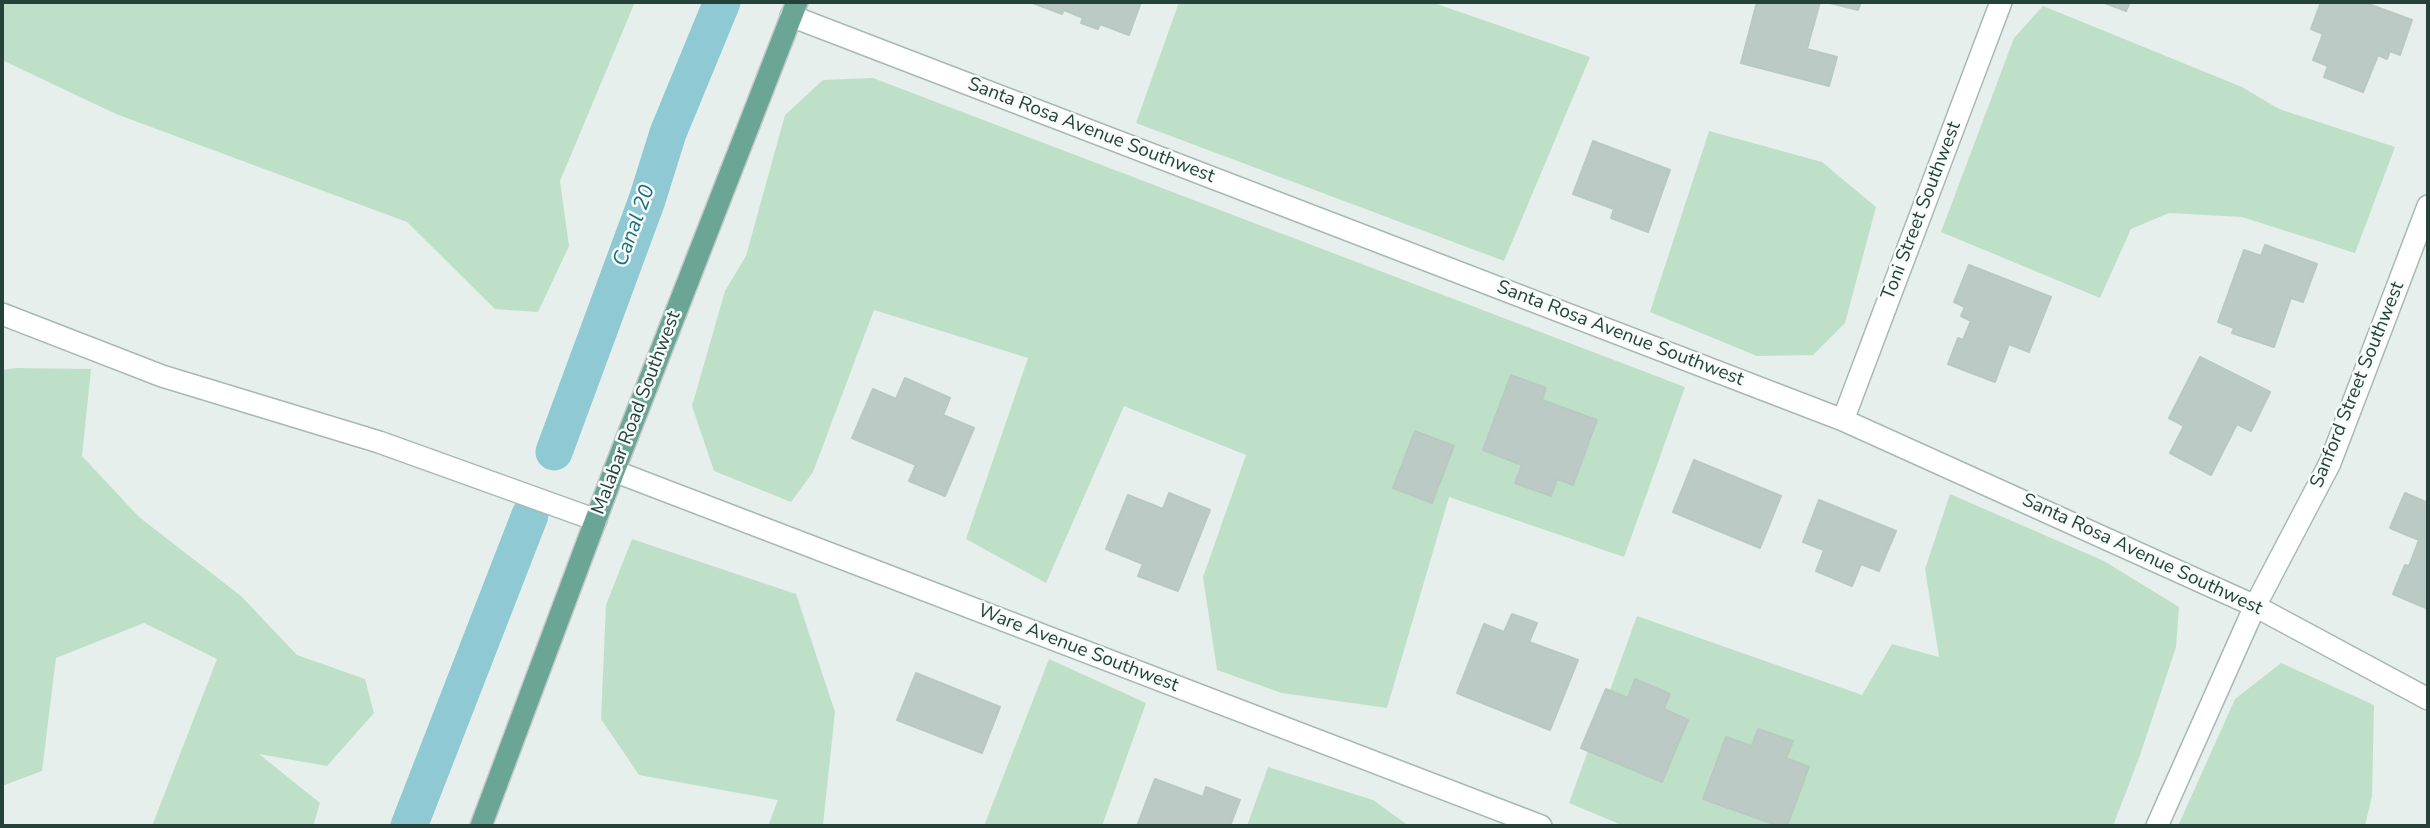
<!DOCTYPE html>
<style>
body{margin:0}
#map{position:relative;width:2430px;height:828px;overflow:hidden;background:#e6efeb;font-family:"Nunito Sans",sans-serif}
canvas{display:block}
.frame{position:absolute;inset:0;border:4px solid #24423a;pointer-events:none}
</style>
<div id="map">
<canvas width="2430" height="828"></canvas>
<div class="frame"></div>
</div>
<script>
const ctx = document.querySelector('canvas').getContext('2d');
ctx.lineJoin = 'round';
function fill(path, color) { ctx.fillStyle = color; ctx.fill(path, 'evenodd'); }
const toPath = rows => new Path2D(rows.map(r => 'M' + r).join(''));
function stroke(path, color, width, dash) { ctx.strokeStyle = color; ctx.lineWidth = width; ctx.lineCap = dash ? 'butt' : 'round'; ctx.setLineDash(dash || []); ctx.stroke(path); }
function drawText(font, color, halo, rows, align = 'center') {
  ctx.font = font + ' "Nunito Sans",sans-serif'; ctx.lineWidth = 5; ctx.setLineDash([]); ctx.textBaseline = 'middle'; ctx.strokeStyle = halo; ctx.fillStyle = color; for (const [text, x, y, turn = 0] of rows) {
    ctx.save(); ctx.translate(x, y); ctx.rotate((+turn || 0) * Math.PI / 180); ctx.textAlign = isNaN(turn) ? turn : align; if (halo) ctx.strokeText(text, 0, 0); ctx.fillText(text, 0, 0); ctx.restore();
  }
}
fill(toPath([
 [2,2,635,2,560,181,569,246,538,312,495,309,407,222,116,114,2,60],
 [1179,2,1431,2,1590,57,1504,261,1136,123],
 [2043,6,2242,87,2279,109,2395,147,2355,253,2242,217,2169,213,2131,229,2100,298,1941,232,2014,38],
 [873,78,1685,387,1624,557,1449,497,1387,708,1282,693,1217,670,1203,577,1246,455,1124,406,1046,583,966,539,1028,358,874,310,813,472,791,502,714,471,692,406,725,291,746,256,785,115,823,80],
 [1709,131,1822,162,1876,207,1845,323,1813,355,1757,356,1650,312],
 [16,368,91,369,82,456,139,517,241,596,297,655,365,679,374,713,327,766,259,754,320,803,313,826,152,826,217,659,144,623,56,658,42,771,2,786,2,370],
 [1950,494,2104,561,2179,607,2176,647,2139,758,2113,826,1624,826,1569,803,1637,616,1862,695,1892,644,1939,657,1925,569],
 [632,539,796,594,835,712,823,825,828,826,768,826,778,800,639,775,601,719,606,605],
 [1049,659,1146,703,1102,826,984,826],
 [2281,663,2374,705,2372,796,2365,826,2178,826,2235,699],
 [1268,767,1373,800,1409,826,1247,826]
]), '#bfe0c8');
stroke(toPath([
 [554,452,647,200,668,133,722,2],
 [409,826,530,515]
]), '#8ec9d4', 37);
const building = toPath([
 [1030,2,1141,2,1129,35,1100,24,1098,29,1081,23,1083,18,1064,10,1062,14,1030,2],
 [1757,2,1820,2,1807,49,1837,57,1829,86,1741,63,1757,2],
 [1826,2,1861,2,1858,10,1826,2],
 [2102,2,2130,2,2126,11,2102,2],
 [2321,2,2363,2,2412,20,2400,55,2390,51,2387,59,2378,55,2363,92,2324,77,2328,66,2313,60,2323,34,2311,29,2321,2],
 [1593,141,1670,170,1648,232,1611,218,1614,209,1573,194,1593,141],
 [2265,245,2317,264,2303,302,2291,298,2274,347,2232,333,2234,328,2218,322,2244,250,2261,256,2265,245],
 [1969,265,2051,297,2029,352,2009,344,1995,382,1948,364,1958,338,1963,340,1971,321,1961,316,1965,307,1954,302,1969,265],
 [2200,357,2270,392,2251,431,2237,424,2211,475,2170,453,2184,426,2169,418,2200,357],
 [1511,375,1546,388,1542,400,1597,420,1573,485,1557,479,1551,496,1515,483,1522,465,1483,450,1511,375],
 [905,378,950,398,943,415,974,428,945,496,909,481,916,465,852,438,873,389,896,399,905,378],
 [1415,431,1454,446,1432,503,1393,488,1415,431],
 [1694,460,1781,496,1760,548,1673,512,1694,460],
 [1169,493,1210,510,1178,591,1138,576,1143,564,1106,549,1128,495,1163,509,1169,493],
 [2405,493,2428,503,2428,609,2393,594,2405,565,2409,566,2419,540,2390,528,2405,493],
 [1819,500,1896,531,1879,571,1861,564,1852,586,1816,571,1824,550,1803,542,1819,500],
 [1512,614,1537,623,1529,642,1578,660,1550,730,1457,693,1484,624,1504,632,1512,614],
 [916,673,1000,707,982,753,897,720,916,673],
 [1635,679,1670,694,1664,709,1688,720,1662,782,1581,748,1606,689,1628,698,1635,679],
 [1758,729,1793,741,1786,758,1809,767,1787,826,1779,826,1703,799,1726,737,1752,746,1758,729],
 [1155,779,1203,797,1206,787,1240,800,1230,826,1137,826,1155,779]
]);
fill(building, '#bbcac4');
stroke(building, '#b8c9c2', 2);
const minor = toPath([
 [791,16,1843,420,2255,606,2428,699],
 [2,314,162,376,379,442,596,520],
 [1843,420,2001,2],
 [614,471,1541,826],
 [2157,826,2255,606,2330,463,2428,206]
]);
const major = toPath([
 [481,826,614,471,797,2]
]);
stroke(minor, '#a8b8b2', 24);
stroke(major, '#c2cac8', 24);
stroke(minor, '#fff', 21);
stroke(major, '#6aa596', 21);
drawText('19px', '#24423a', '#f7fbf9', [
 ["Santa Rosa Avenue Southwest",1091,131,21],
 ["Toni Street Southwest",1922,211,-69],
 ["Santa Rosa Avenue Southwest",1620,334,21],
 ["Sanford Street Southwest",2358,385,-68],
 ["Malabar Road Southwest",637,413,-69],
 ["Santa Rosa Avenue Southwest",2142,555,25],
 ["Ware Avenue Southwest",1078,649,21]
]);
drawText('italic 21px', '#1c6f80', '#f7fbf9', [
 ["Canal 20",635,226,-70]
]);
</script>
